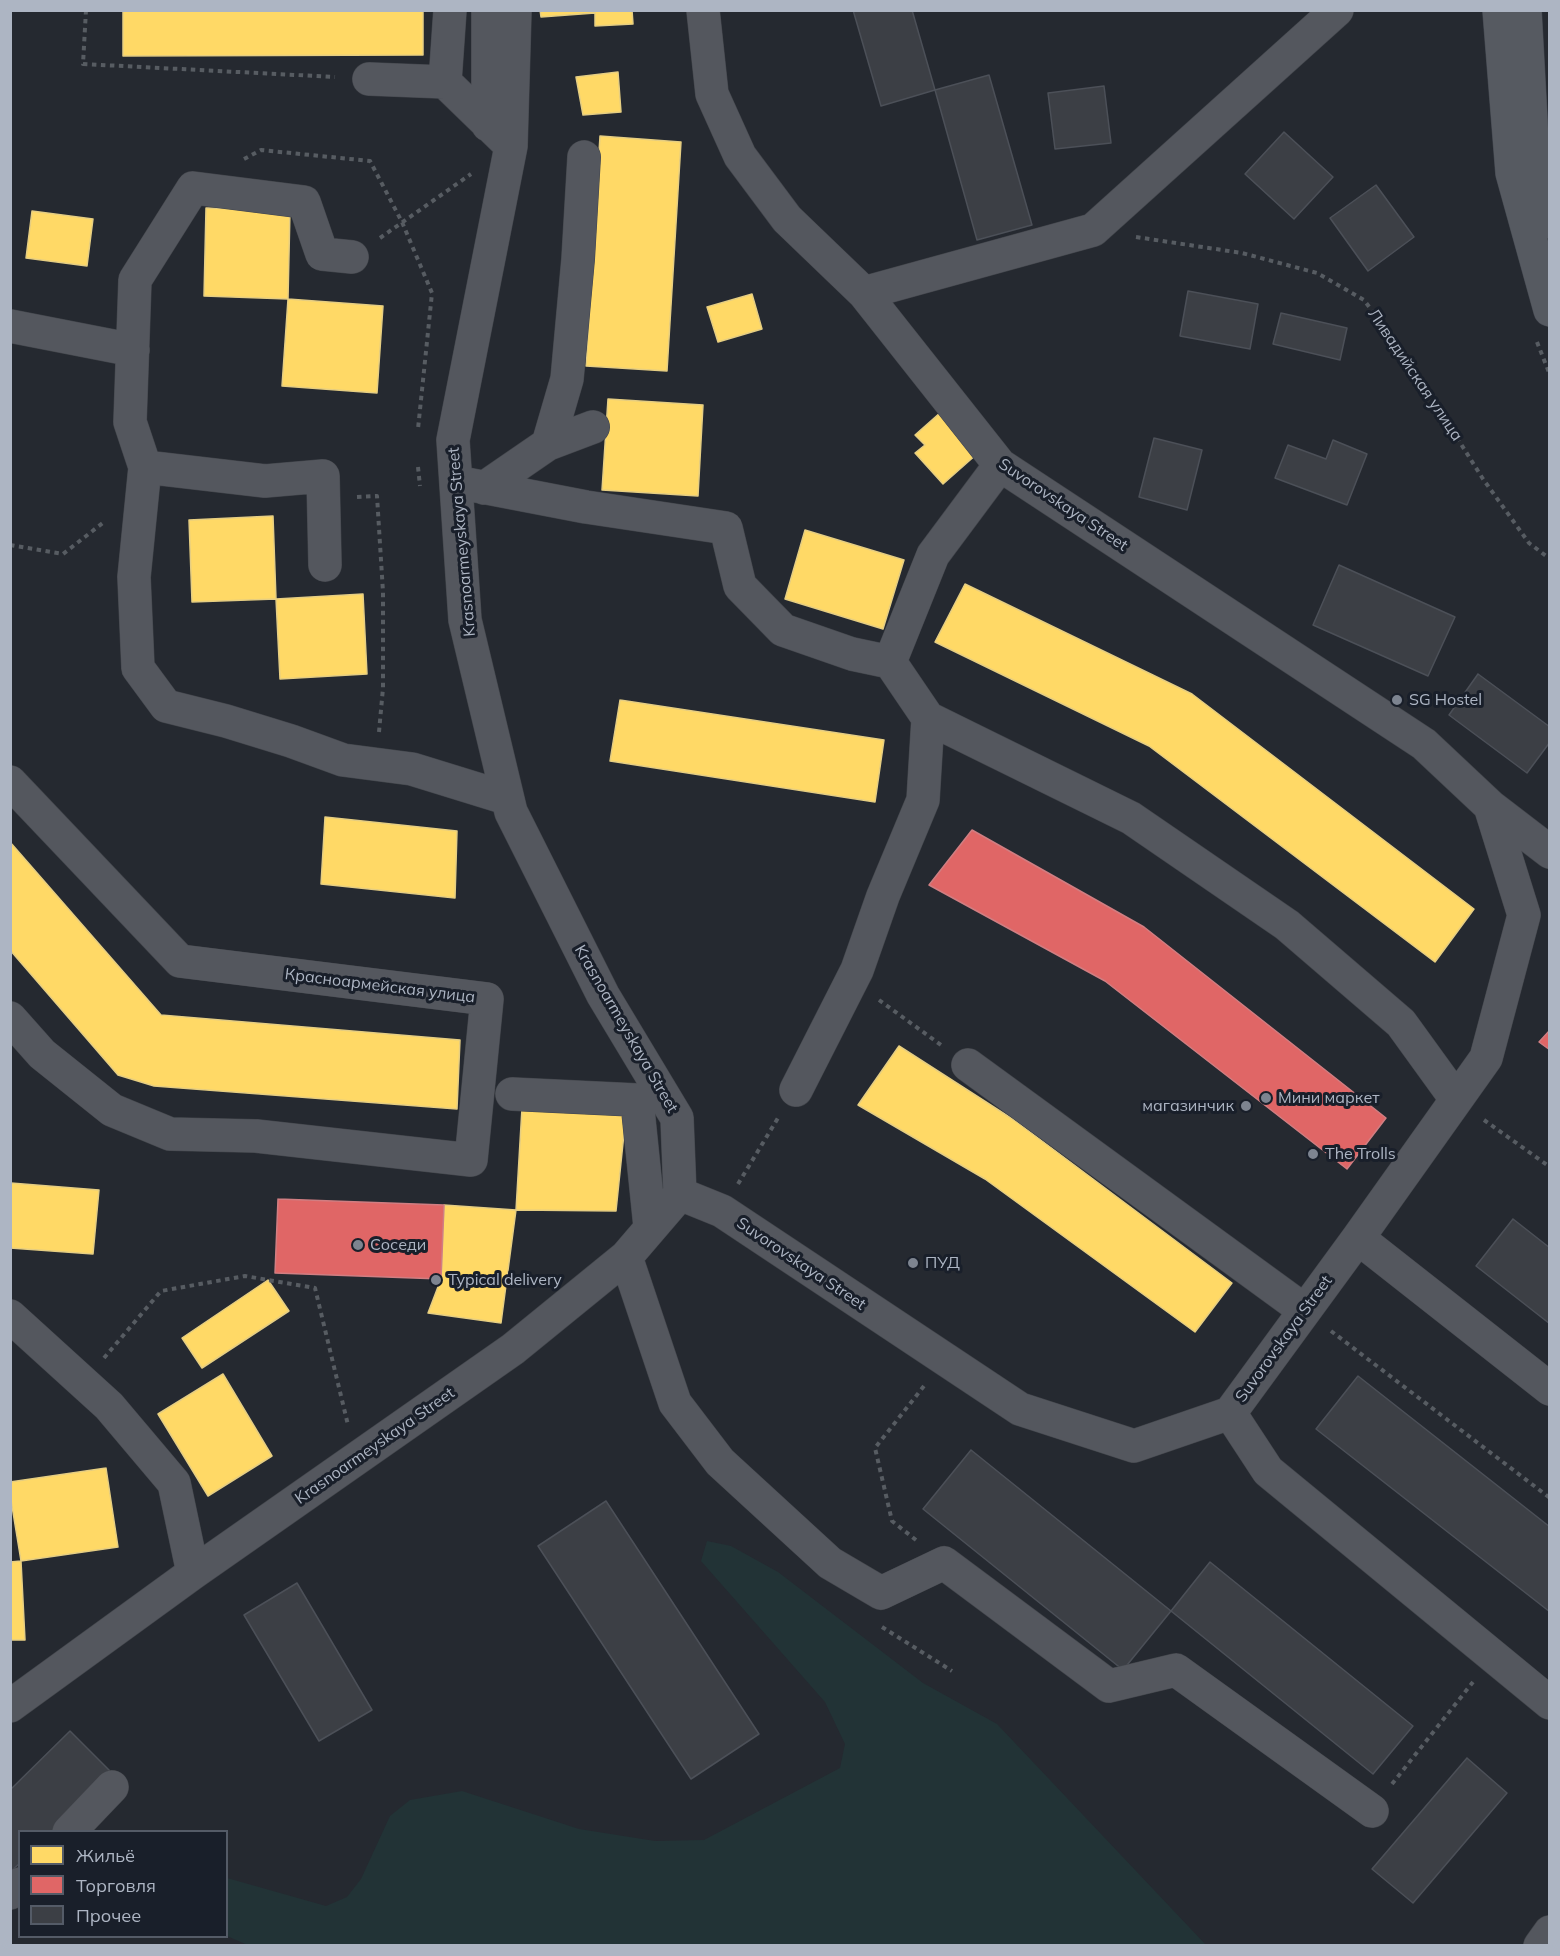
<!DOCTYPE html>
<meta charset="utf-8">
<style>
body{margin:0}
#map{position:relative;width:1560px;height:1956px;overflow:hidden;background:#252930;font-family:Mulish,sans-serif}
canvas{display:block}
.frame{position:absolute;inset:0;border:12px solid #adb5c3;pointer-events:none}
.legend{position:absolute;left:18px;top:1830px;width:210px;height:108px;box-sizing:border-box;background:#191f2a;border:2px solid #545b67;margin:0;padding:8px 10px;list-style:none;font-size:18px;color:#adb5c3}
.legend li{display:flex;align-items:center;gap:12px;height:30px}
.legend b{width:30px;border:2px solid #545b67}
</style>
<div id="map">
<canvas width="1560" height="1956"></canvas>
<div class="frame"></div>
<ul class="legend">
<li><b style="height:16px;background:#ffd966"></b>Жильё</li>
<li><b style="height:16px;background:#e06666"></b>Торговля</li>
<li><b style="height:16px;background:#3c3f45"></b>Прочее</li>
</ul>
</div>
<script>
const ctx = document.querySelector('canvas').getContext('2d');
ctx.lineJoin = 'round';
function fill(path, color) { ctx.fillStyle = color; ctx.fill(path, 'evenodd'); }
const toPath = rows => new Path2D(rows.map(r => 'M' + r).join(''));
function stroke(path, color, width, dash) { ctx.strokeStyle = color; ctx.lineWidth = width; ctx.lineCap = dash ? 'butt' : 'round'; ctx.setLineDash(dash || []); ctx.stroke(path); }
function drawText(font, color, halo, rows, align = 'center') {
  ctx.font = font + ' Mulish,sans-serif'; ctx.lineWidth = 6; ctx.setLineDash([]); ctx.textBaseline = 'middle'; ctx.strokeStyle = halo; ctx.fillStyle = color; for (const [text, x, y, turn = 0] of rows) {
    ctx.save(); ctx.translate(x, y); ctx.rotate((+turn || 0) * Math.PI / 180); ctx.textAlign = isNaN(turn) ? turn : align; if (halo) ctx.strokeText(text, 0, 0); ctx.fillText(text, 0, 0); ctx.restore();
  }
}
fill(toPath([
 [707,1541,731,1546,778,1572,923,1683,997,1724,1206,1945,250,1946,227,1936,227,1878,326,1906,347,1897,361,1879,390,1816,410,1800,462,1791,579,1829,655,1841,704,1840,840,1768,845,1744,825,1702,701,1561]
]), '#223336');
const homes = toPath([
 [123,10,423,10,423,55,123,56,123,10],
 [540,10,632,10,633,24,595,26,595,13,541,17,540,10],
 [618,72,621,112,583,115,576,77,618,72],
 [600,136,681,142,667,371,586,366,600,136],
 [206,208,290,210,288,299,204,296,206,208],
 [32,211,93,219,87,266,26,258,32,211],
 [752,294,762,329,718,342,707,307,752,294],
 [288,299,383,306,377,393,282,386,288,299],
 [608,399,703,405,698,496,602,490,608,399],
 [941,412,978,453,943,484,915,453,925,445,915,435,941,412],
 [273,516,276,599,192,602,189,520,273,516],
 [805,530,904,560,883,629,785,599,805,530],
 [965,584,1192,694,1474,909,1435,962,1149,746,935,642,965,584],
 [363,594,367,674,280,679,276,599,363,594],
 [620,700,884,740,875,802,610,761,620,700],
 [325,817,457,831,455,898,321,884,325,817],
 [10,842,161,1015,460,1040,457,1109,154,1086,118,1075,10,950,10,842],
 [899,1046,1014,1120,1232,1283,1195,1332,985,1179,858,1105,899,1046],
 [522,1108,626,1114,616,1211,516,1210,522,1108],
 [11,1183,99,1190,93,1254,10,1248,11,1183],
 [444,1205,516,1210,501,1323,428,1313,441,1279,444,1205],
 [268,1280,289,1311,202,1368,182,1338,268,1280],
 [223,1374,272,1456,208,1496,158,1414,223,1374],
 [106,1468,118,1547,21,1561,10,1494,10,1482,106,1468],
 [21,1561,25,1640,10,1640,10,1562,21,1561]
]);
fill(homes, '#ffd966');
stroke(homes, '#e6ce82', 1.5);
const shops = toPath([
 [972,830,1144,927,1386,1118,1347,1169,1105,981,929,885,972,830],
 [1550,1030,1550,1050,1539,1042,1550,1030],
 [278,1199,444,1205,441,1279,275,1273,278,1199]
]);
fill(shops, '#e06666');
stroke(shops, '#d17e82', 1.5);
const building = toPath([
 [853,10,912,10,935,90,881,106,853,10],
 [989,75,1032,225,977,240,935,90,989,75],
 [1104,86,1111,143,1055,149,1048,93,1104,86],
 [1284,132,1333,177,1294,219,1245,174,1284,132],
 [1376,185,1414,237,1368,271,1330,218,1376,185],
 [1188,291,1258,304,1250,349,1180,336,1188,291],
 [1281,313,1347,328,1340,360,1273,344,1281,313],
 [1154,438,1202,450,1187,510,1139,497,1154,438],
 [1333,440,1367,454,1347,505,1275,478,1288,445,1326,459,1333,440],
 [1339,565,1455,617,1428,676,1313,625,1339,565],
 [1478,674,1550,727,1550,742,1527,773,1449,715,1478,674],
 [1513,1219,1550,1248,1550,1324,1476,1266,1513,1219],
 [1358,1376,1550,1527,1550,1612,1316,1429,1358,1376],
 [971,1450,1171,1611,1123,1670,923,1509,971,1450],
 [606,1501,759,1734,691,1779,538,1546,606,1501],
 [1210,1562,1413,1726,1373,1774,1171,1611,1210,1562],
 [297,1583,372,1710,319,1741,244,1615,297,1583],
 [70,1731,112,1773,51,1832,20,1832,20,1863,10,1872,10,1790,70,1731],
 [1467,1758,1507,1793,1413,1903,1372,1869,1467,1758]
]);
fill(building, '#3c3f45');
stroke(building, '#4c5058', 1.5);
const minor = toPath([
 [488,10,488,125],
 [369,79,445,82,511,146],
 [445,82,450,10],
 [864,293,1093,230,1337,10],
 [10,326,133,350],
 [548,444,593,427],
 [1000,465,933,555,890,662,928,718,1131,818,1287,925,1401,1023,1456,1099],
 [145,467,130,422,135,280,193,188,304,202,322,254,352,257],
 [456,482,586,507,726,528,740,586,783,630,852,654,890,662],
 [484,488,548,444,567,379,578,259,584,157],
 [325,565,323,476,265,481,145,467,134,577,138,668,166,706,226,721,291,741,343,760,412,769,506,798],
 [10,782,180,961,487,999,471,1160,256,1136,170,1134,112,1110,42,1054,10,1018],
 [1490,806,1550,852],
 [968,1065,1304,1310],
 [796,1090,857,970,883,896,923,800,928,718],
 [512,1094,637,1100,650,1227],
 [680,1194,722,1211,1020,1409,1134,1446,1230,1413,1358,1238,1486,1058,1524,915,1490,806,1424,744,1000,465,864,293,787,219,740,156,712,94,703,10],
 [1358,1238,1550,1389],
 [626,1257,675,1403,720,1462,830,1563,881,1593,944,1563,1109,1686,1176,1670,1372,1811],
 [10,1316,109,1406,174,1483,193,1573],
 [1230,1413,1268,1471,1550,1703],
 [10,1706,193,1573,513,1349,626,1257,680,1194,677,1118,603,995,511,812,465,620,453,440,511,146,515,10],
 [69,1832,112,1787],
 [10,1893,20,1884],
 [1540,1946,1550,1932]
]);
const major = toPath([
 [1499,10,1512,173,1550,310],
 [1525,10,1533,156,1550,222]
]);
stroke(minor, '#42454b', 34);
stroke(major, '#41454d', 34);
stroke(toPath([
 [86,10,83,64,335,77],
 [244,159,261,150,370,161,402,222,432,293,418,429],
 [1136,237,1242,253,1317,273,1364,300,1403,352,1483,479,1529,543,1550,559],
 [380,238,471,174],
 [1537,342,1550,375],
 [418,467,420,486],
 [357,497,377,496,383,592,383,688,379,732],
 [10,545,63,554,104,522],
 [879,1000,941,1045],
 [1484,1120,1550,1167],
 [738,1184,778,1118],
 [1331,1331,1550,1498],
 [104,1358,161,1291,245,1276,315,1288,348,1425],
 [916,1540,892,1521,875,1448,924,1386],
 [882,1627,952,1671],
 [1392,1784,1473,1682]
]), '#575c62', 4, [4.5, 4.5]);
stroke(minor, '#54575e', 33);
stroke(major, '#565a61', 33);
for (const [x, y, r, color] of [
 [1397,700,6,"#7d8490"],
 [1266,1098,6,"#7d8490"],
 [1246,1106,6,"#7d8490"],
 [1313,1154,6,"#7d8490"],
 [358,1245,6,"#7d8490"],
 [913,1263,6,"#7d8490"],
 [436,1280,6,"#7d8490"]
]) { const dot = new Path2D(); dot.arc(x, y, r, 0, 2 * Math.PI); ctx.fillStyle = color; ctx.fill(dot); stroke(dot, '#191f2a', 2); }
drawText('16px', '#adb5c3', '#191f2a', [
 ["Ливадийская улица",1415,375,56],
 ["Suvorovskaya Street",1063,505,34],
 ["Krasnoarmeyskaya Street",462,542,-95],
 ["Красноармейская улица",380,986,7],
 ["Krasnoarmeyskaya Street",626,1029,60],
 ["Suvorovskaya Street",801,1264,34],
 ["Suvorovskaya Street",1284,1339,-54],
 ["Krasnoarmeyskaya Street",375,1446,-35]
]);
drawText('16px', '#adb5c3', '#191f2a', [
 ["SG Hostel",1409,700],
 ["Мини маркет",1278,1098],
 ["магазинчик",1234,1106,"right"],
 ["The Trolls",1325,1154],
 ["Соседи",370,1245],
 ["ПУД",925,1263],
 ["Typical delivery",448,1280]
], 'left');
</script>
